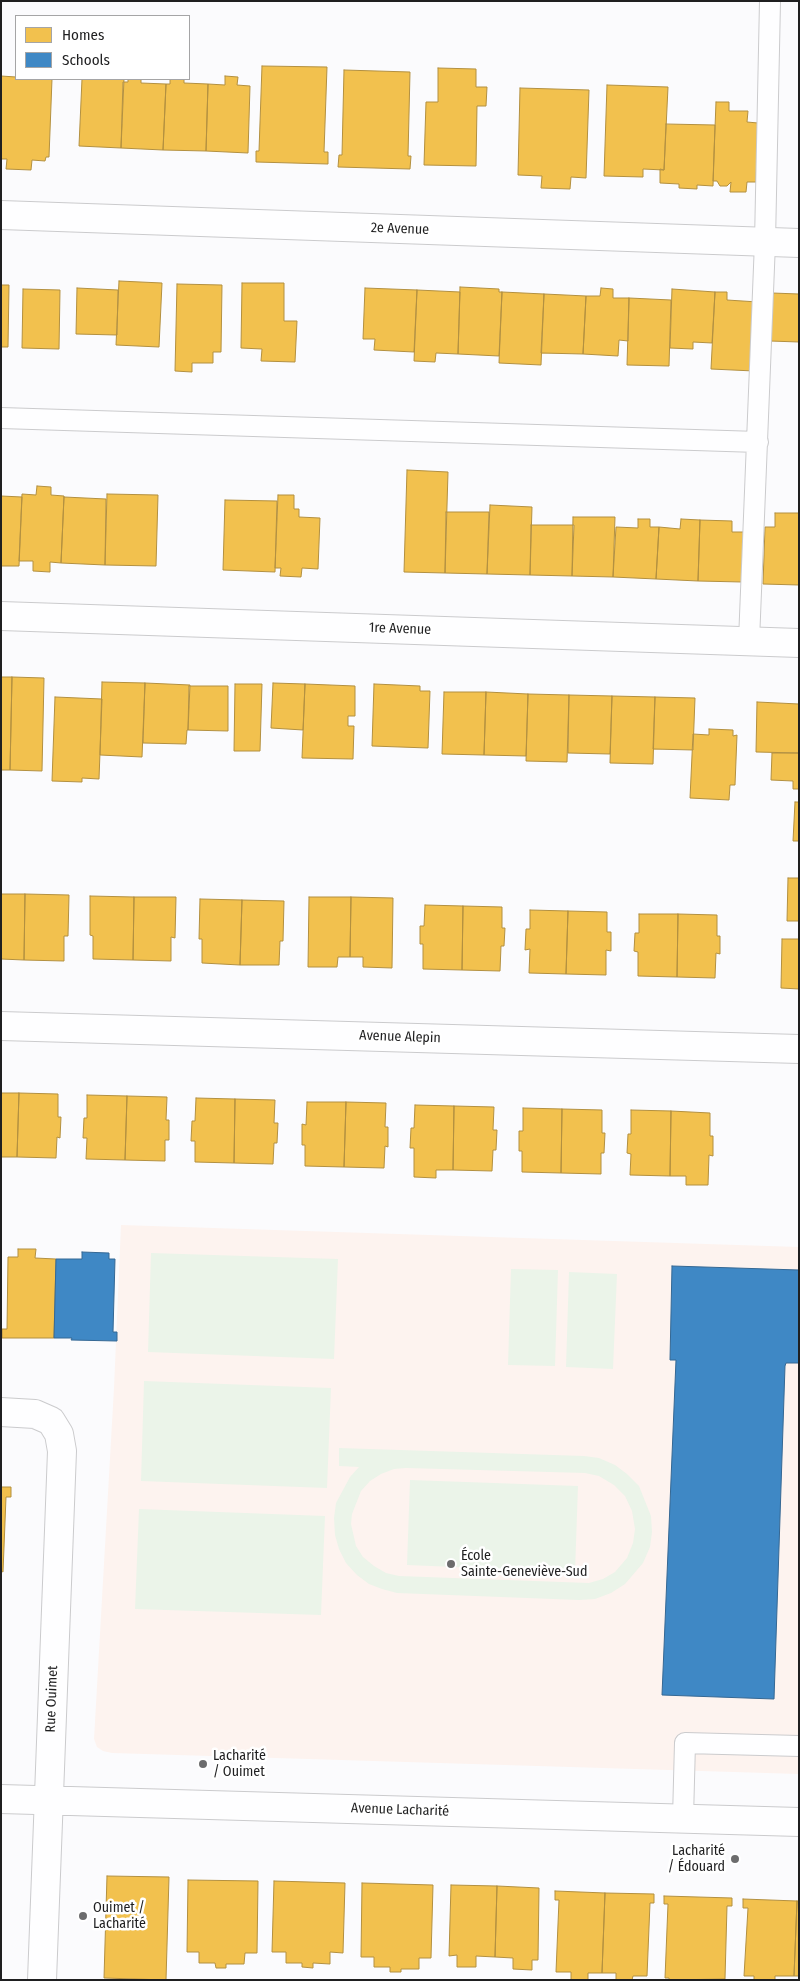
<!DOCTYPE html>
<meta charset="utf-8">
<style>
body{margin:0}
#map{position:relative;width:800px;height:1981px;overflow:hidden;background:#fbfbfd;font-family:"Fira Sans Condensed",sans-serif}
canvas{display:block}
.frame{position:absolute;inset:0;border:2px solid #1f1f20;pointer-events:none}
.legend{position:absolute;left:15px;top:15px;width:175px;height:65px;box-sizing:border-box;background:#fff;border:1px solid #a5a5a6;margin:0;padding:6px 9px;list-style:none;font-size:15px;color:#1f1f20}
.legend li{display:flex;align-items:center;gap:10px;height:25px}
.legend b{width:25px;border:1px solid #a5a5a6}
</style>
<div id="map">
<canvas width="800" height="1981"></canvas>
<div class="frame"></div>
<ul class="legend">
<li><b style="height:14px;background:#f2c14e"></b>Homes</li>
<li><b style="height:14px;background:#3f88c5"></b>Schools</li>
</ul>
</div>
<script>
const g = document.querySelector('canvas').getContext('2d');
g.lineJoin = 'round';
function fill(path, color) {
  g.fillStyle = color;
  g.fill(path, 'evenodd');
}
function poly(rows) {
  const path = new Path2D();
  for (const r of rows) {
    path.moveTo(r[0], r[1]);
    for (let i = 2; i < r.length; i += 2) path.lineTo(r[i], r[i + 1]);
  }
  return path;
}
function strokePath(path, color, width, dash) {
  g.strokeStyle = color;
  g.lineWidth = width;
  g.lineCap = dash ? 'butt' : 'round';
  g.setLineDash(dash || []);
  g.stroke(path);
}
function drawText(font, color, halo, rows, align = 'center') {
  g.font = font + ' "Fira Sans Condensed",sans-serif';
  g.lineWidth = 5;
  g.setLineDash([]);
  g.textBaseline = 'middle';
  g.strokeStyle = halo;
  g.fillStyle = color;
  for (const [text, x, y, turn = 0] of rows) {
    g.save();
    g.translate(x, y);
    g.rotate((+turn || 0) * Math.PI / 180);
    g.textAlign = isNaN(turn) ? turn : align;
    if (halo) g.strokeText(text, 0, 0);
    g.fillText(text, 0, 0);
    g.restore();
  }
}
fill(poly([
 [121,1225,799,1247,799,1774,112,1753,103,1751,97,1747,94,1739,114,1388]
]), '#fdf3ef');
fill(poly([
 [151,1253,338,1259,334,1359,148,1352],
 [511,1269,558,1270,555,1366,508,1365],
 [569,1272,617,1274,613,1369,566,1367],
 [144,1381,331,1388,327,1488,141,1481],
 [339,1448,584,1456,599,1458,615,1465,627,1474,639,1486,651,1516,652,1532,650,1547,643,1563,625,1584,611,1593,595,1599,579,1600,397,1593,382,1589,369,1584,357,1575,346,1563,339,1549,335,1535,334,1518,336,1503,350,1477,359,1467,339,1466],
 [406,1468,585,1473,599,1476,614,1485,625,1496,632,1511,635,1529,633,1543,627,1558,615,1572,603,1579,589,1583,399,1576,386,1573,374,1566,363,1557,356,1546,351,1524,352,1514,361,1491,370,1481,381,1474,394,1469],
 [410,1480,578,1486,575,1572,407,1565],
 [139,1509,325,1516,321,1615,135,1609]
]), '#ebf4e9');
const homes = poly([
 [262,66,327,67,324,152,328,152,328,164,256,162,256,151,259,151,262,66],
 [438,68,476,69,476,87,487,87,486,106,477,106,476,166,424,165,426,102,438,102,438,68],
 [344,70,410,72,408,156,411,156,410,169,338,167,339,155,342,155,344,70],
 [1,76,16,77,16,79,52,79,49,157,46,157,45,161,32,160,31,170,6,169,7,159,1,159,1,76],
 [225,76,238,77,237,85,250,86,248,153,206,151,208,84,225,85,225,76],
 [82,79,124,79,121,148,79,146,82,79],
 [128,79,141,79,141,83,166,84,163,150,121,148,123,82,128,82,128,79],
 [170,79,184,79,184,83,208,84,206,151,163,150,166,84,170,84,170,79],
 [607,85,668,87,664,170,643,169,643,177,604,176,607,85],
 [520,88,589,90,586,178,571,177,570,189,541,188,542,176,518,175,520,88],
 [716,102,729,102,729,111,748,111,747,122,758,123,756,182,747,182,746,192,730,192,731,182,727,186,720,186,717,181,713,181,716,102],
 [666,124,715,125,713,186,697,185,697,189,679,188,679,184,660,183,660,169,664,170,666,124],
 [119,281,162,283,159,347,116,345,119,281],
 [242,283,284,283,284,321,297,321,295,362,261,361,262,349,241,348,242,283],
 [177,284,222,285,221,352,213,352,213,363,192,363,192,372,175,371,177,284],
 [1,285,9,285,8,347,1,347,1,285],
 [460,287,499,289,499,292,502,292,499,356,458,354,460,287],
 [77,288,118,290,117,335,76,334,77,288],
 [365,288,417,290,414,352,374,350,375,339,363,339,365,288],
 [601,288,613,289,613,298,629,298,628,341,619,340,618,356,583,354,586,296,600,296,601,288],
 [23,289,60,290,59,349,22,348,23,289],
 [672,289,715,292,712,343,693,342,693,349,670,348,672,289],
 [417,290,460,292,458,354,436,353,435,362,414,361,417,290],
 [502,292,544,294,541,365,499,363,502,292],
 [715,292,727,292,727,300,758,302,754,371,711,369,715,292],
 [772,293,799,294,799,342,770,341,772,293],
 [544,294,586,296,583,354,541,353,544,294],
 [629,298,671,300,669,366,627,365,629,298],
 [407,470,448,472,445,573,404,572,407,470],
 [37,486,51,487,51,495,64,496,61,563,50,562,50,572,33,571,33,561,19,561,22,494,36,495,37,486],
 [107,494,158,495,156,566,105,565,107,494],
 [278,495,294,495,294,509,299,509,299,517,320,518,318,569,302,568,301,577,280,576,281,568,275,568,278,495],
 [1,496,22,497,19,566,1,566,1,496],
 [64,497,106,499,105,565,61,563,64,497],
 [225,500,277,501,275,572,223,570,225,500],
 [490,505,532,507,530,575,487,574,490,505],
 [446,512,489,512,487,574,445,573,446,512],
 [775,513,799,513,799,585,763,584,765,527,775,527,775,513],
 [573,517,615,517,613,577,572,576,573,517],
 [638,519,650,519,650,527,659,527,656,579,613,577,616,527,638,528,638,519],
 [681,519,700,520,698,581,656,579,659,527,680,529,681,519],
 [700,520,732,521,732,532,744,532,742,582,698,581,700,520],
 [531,525,574,525,572,576,530,575,531,525],
 [1,677,12,677,10,770,1,770,1,677],
 [12,677,44,678,42,771,10,770,12,677],
 [102,682,145,683,142,757,100,755,102,682],
 [145,683,190,685,188,730,187,730,186,744,143,743,145,683],
 [273,683,305,684,303,730,271,728,273,683],
 [235,684,262,684,260,751,234,751,235,684],
 [305,684,355,686,355,716,348,716,348,726,354,726,353,759,302,758,305,684],
 [374,684,420,686,420,691,430,691,428,748,372,746,374,684],
 [189,686,228,686,228,731,188,730,189,686],
 [444,692,486,692,484,755,442,754,444,692],
 [486,692,528,694,526,756,484,755,486,692],
 [528,694,569,695,567,762,526,761,528,694],
 [569,695,612,696,610,754,568,753,569,695],
 [612,696,655,697,653,764,610,763,612,696],
 [55,697,102,699,99,779,82,778,82,782,52,781,55,697],
 [655,697,695,698,693,750,653,749,655,697],
 [757,702,799,704,799,753,756,752,757,702],
 [709,729,733,730,733,736,737,735,735,785,730,785,729,800,690,798,693,734,709,735,709,729],
 [772,753,799,753,799,789,793,789,793,781,771,780,772,753],
 [795,802,799,802,799,841,793,841,795,802],
 [788,878,799,878,799,921,787,921,788,878],
 [1,894,25,894,24,960,1,959,1,894],
 [25,894,69,895,68,936,64,936,64,961,24,960,25,894],
 [90,896,134,897,133,960,93,959,93,936,90,935,90,896],
 [134,897,176,897,175,938,171,937,171,961,133,960,134,897],
 [309,897,351,897,350,957,338,957,337,967,308,967,309,897],
 [351,897,393,898,392,968,363,967,363,957,350,957,351,897],
 [200,899,242,900,240,965,202,963,202,939,199,939,200,899],
 [242,900,284,901,283,941,280,941,279,965,240,965,242,900],
 [425,905,463,906,462,970,423,969,423,944,420,944,420,926,424,926,425,905],
 [463,906,502,907,502,928,505,928,504,946,501,946,500,971,462,970,463,906],
 [530,910,568,911,566,974,529,973,530,949,525,950,526,929,530,929,530,910],
 [568,911,607,912,607,932,611,932,611,951,606,950,606,975,566,974,568,911],
 [639,914,678,914,677,977,638,976,638,952,634,951,635,933,639,933,639,914],
 [678,914,717,915,717,936,720,936,720,954,716,953,715,978,677,977,678,914],
 [782,939,799,939,799,989,781,988,782,939],
 [1,1093,19,1093,17,1157,1,1157,1,1093],
 [19,1093,58,1094,58,1117,61,1117,60,1138,57,1137,56,1158,17,1157,19,1093],
 [87,1095,127,1096,125,1160,86,1159,87,1138,83,1138,84,1118,87,1118,87,1095],
 [127,1096,167,1097,166,1120,169,1120,169,1140,165,1140,165,1161,125,1160,127,1096],
 [196,1098,235,1099,234,1163,195,1162,195,1141,191,1141,192,1121,195,1121,196,1098],
 [235,1099,275,1100,274,1123,278,1123,277,1143,274,1143,273,1164,234,1163,235,1099],
 [307,1102,346,1102,344,1167,305,1166,305,1145,302,1145,302,1124,306,1125,307,1102],
 [346,1102,386,1103,385,1127,388,1127,388,1147,385,1146,384,1168,344,1167,346,1102],
 [415,1105,454,1106,453,1170,436,1170,436,1178,414,1177,414,1148,410,1148,411,1128,414,1128,415,1105],
 [454,1106,494,1107,493,1130,497,1130,496,1150,493,1150,492,1171,453,1170,454,1106],
 [523,1108,562,1109,561,1173,522,1172,522,1151,519,1151,519,1131,523,1131,523,1108],
 [562,1109,602,1110,602,1133,605,1133,604,1153,601,1153,601,1174,561,1173,562,1109],
 [631,1110,671,1111,670,1176,630,1175,631,1154,627,1153,628,1134,631,1134,631,1110],
 [671,1111,710,1113,710,1136,713,1136,713,1156,709,1155,708,1185,686,1185,686,1176,670,1176,671,1111],
 [18,1249,36,1249,35,1258,56,1259,54,1338,2,1338,2,1329,7,1329,8,1257,18,1257,18,1249],
 [1,1487,11,1487,11,1497,6,1497,3,1572,1,1571,1,1487],
 [107,1876,169,1877,166,1980,104,1978,107,1876],
 [188,1880,258,1881,257,1953,245,1953,244,1964,226,1964,226,1968,216,1968,215,1963,199,1963,199,1952,187,1952,188,1880],
 [274,1881,345,1883,343,1953,330,1952,330,1964,313,1963,313,1968,302,1967,302,1963,286,1963,286,1952,272,1952,274,1881],
 [362,1883,433,1885,431,1958,419,1958,419,1969,401,1969,401,1972,390,1972,390,1967,374,1967,374,1957,361,1957,362,1883],
 [451,1885,497,1886,495,1957,476,1956,476,1967,457,1967,457,1955,449,1956,451,1885],
 [497,1886,539,1888,538,1960,532,1960,532,1970,513,1969,513,1958,495,1957,497,1886],
 [555,1891,605,1893,602,1973,588,1973,588,1980,571,1980,571,1972,556,1972,559,1900,555,1900,555,1891],
 [605,1893,654,1894,654,1903,650,1903,647,1976,633,1976,632,1980,616,1980,616,1973,602,1973,605,1893],
 [664,1896,732,1898,732,1906,727,1906,725,1979,669,1980,669,1978,665,1978,668,1904,664,1904,664,1896],
 [743,1899,797,1901,794,1976,775,1976,775,1980,754,1980,754,1976,744,1976,748,1908,743,1908,743,1899],
 [797,1901,799,1901,799,1976,794,1976,797,1901]
]);
fill(homes, '#f2c14e');
strokePath(homes, '#b39040', 1);
const schools = poly([
 [82,1252,109,1253,109,1259,115,1259,113,1332,117,1332,117,1341,71,1340,72,1338,54,1338,56,1259,82,1259,82,1252],
 [672,1266,799,1270,799,1363,786,1363,785,1366,774,1699,662,1695,676,1360,670,1360,672,1266]
]);
fill(schools, '#3f88c5');
strokePath(schools, '#356894', 1);
const lane = poly([
 [1,418,758,442],
 [749,641,765,242,770,1],
 [683,1818,685,1743,799,1746]
]);
const street = poly([
 [1,215,799,243],
 [1,616,799,643],
 [1,1026,799,1049],
 [1,1412,35,1414,51,1421,59,1434,62,1451,42,1980],
 [1,1799,799,1822]
]);
strokePath(lane, '#cbcbcd', 22);
strokePath(street, '#cbcbcd', 30);
strokePath(lane, '#fefeff', 20);
strokePath(street, '#fefeff', 28);
for (const [x, y, r, color] of [
 [451,1564,5,"#6c6c6d"],
 [203,1764,5,"#6c6c6d"],
 [735,1859,5,"#6c6c6d"],
 [83,1916,5,"#6c6c6d"]
]) {
  const dot = new Path2D();
  dot.arc(x, y, r, 0, 2 * Math.PI);
  g.fillStyle = color;
  g.fill(dot);
  strokePath(dot, '#fff', 2);
}
drawText('14px', '#1f1f20', '#fff', [
 ["2e Avenue",400,229,2],
 ["1re Avenue",400,629,2],
 ["Avenue Alepin",400,1037,2],
 ["Rue Ouimet",52,1699,-88],
 ["Avenue Lacharité",400,1810,2]
]);
drawText('14px', '#1f1f20', '#fff', [
 ["École",461,1556],
 ["Sainte-Geneviève-Sud",461,1572],
 ["Lacharité",213,1756],
 ["/ Ouimet",213,1772],
 ["Lacharité",725,1851,"right"],
 ["/ Édouard",725,1867,"right"],
 ["Ouimet /",93,1908],
 ["Lacharité",93,1924]
], 'left');
</script>
